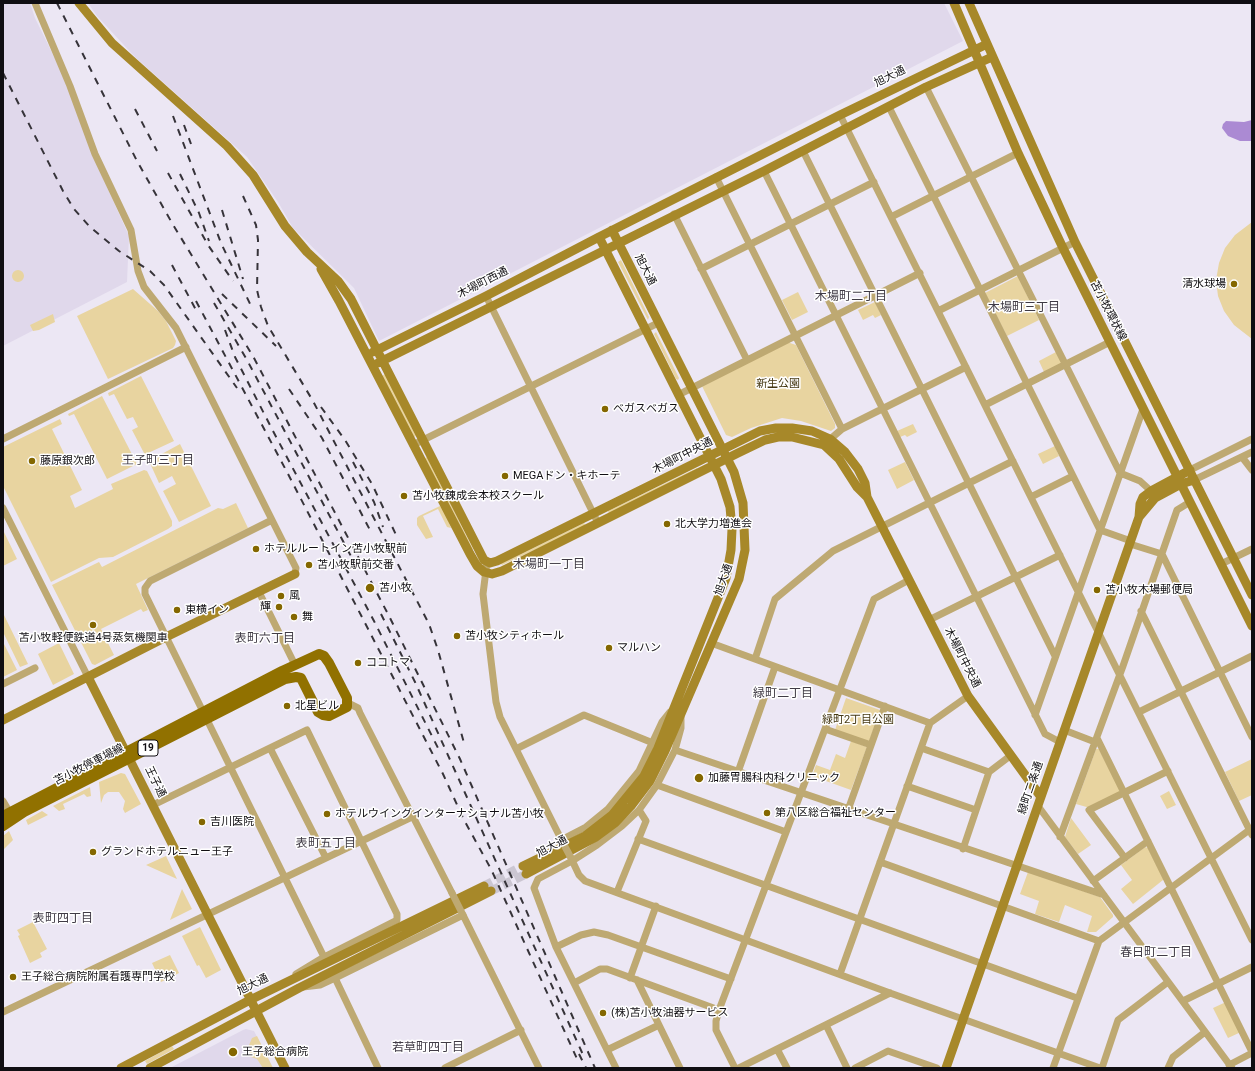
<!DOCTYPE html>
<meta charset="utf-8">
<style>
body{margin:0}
#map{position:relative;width:1255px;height:1071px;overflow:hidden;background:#ece7f4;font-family:Roboto,sans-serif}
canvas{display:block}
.frame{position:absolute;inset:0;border:4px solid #100e12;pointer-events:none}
</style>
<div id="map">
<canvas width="1255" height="1071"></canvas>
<div class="frame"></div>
</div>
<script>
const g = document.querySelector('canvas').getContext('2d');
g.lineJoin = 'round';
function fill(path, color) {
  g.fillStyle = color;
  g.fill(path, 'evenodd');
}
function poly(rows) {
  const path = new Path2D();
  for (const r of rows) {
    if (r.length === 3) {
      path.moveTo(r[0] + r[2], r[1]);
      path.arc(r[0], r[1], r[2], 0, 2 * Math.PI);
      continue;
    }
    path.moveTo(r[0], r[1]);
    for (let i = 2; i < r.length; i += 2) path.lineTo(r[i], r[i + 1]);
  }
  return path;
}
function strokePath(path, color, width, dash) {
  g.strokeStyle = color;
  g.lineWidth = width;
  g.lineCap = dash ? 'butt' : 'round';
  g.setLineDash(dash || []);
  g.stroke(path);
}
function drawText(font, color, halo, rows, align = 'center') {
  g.font = font + ' Roboto,"Noto Sans JP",sans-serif';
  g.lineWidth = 3;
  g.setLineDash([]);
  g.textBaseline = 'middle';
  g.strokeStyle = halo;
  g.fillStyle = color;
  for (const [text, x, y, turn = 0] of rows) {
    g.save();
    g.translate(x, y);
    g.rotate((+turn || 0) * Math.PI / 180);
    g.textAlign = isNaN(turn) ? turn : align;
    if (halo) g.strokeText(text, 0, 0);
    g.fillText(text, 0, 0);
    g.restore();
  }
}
fill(poly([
 [3,3,30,3,35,18,69,87,90,149,129,236,127,282,3,346],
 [88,3,944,3,963,41,379,341,354,288,293,228,278,202,247,157,135,57,97,16],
 [246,1029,254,1031,273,1068,170,1068,243,1030]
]), '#e0d8eb');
fill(poly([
 [1252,222,1252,339,1234,325,1224,311,1218,296,1216,280,1219,263,1225,248,1235,235],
 [621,260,649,317,648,320,618,262],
 [18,276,6],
 [1018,276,1039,320,1007,336,985,293],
 [133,289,158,311,166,321,176,341,175,345,173,348,108,379,77,316],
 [798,292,808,312,792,320,782,300],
 [875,302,881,315,875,318,873,315,863,320,858,310],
 [53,314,55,322,39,330,33,331,30,325],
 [656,332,679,378,678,380,676,379,654,334],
 [787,342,796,345,835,424,835,428,831,431,801,421,782,418,751,428,732,437,726,435,701,384],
 [1056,352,1062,363,1044,372,1039,361],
 [385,374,416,436,414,437,382,376],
 [141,376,174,441,146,454,144,453,132,430,138,427,133,417,127,419,114,394,109,396,108,393],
 [102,396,137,464,107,479,74,414,69,416,68,414],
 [60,419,62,424,52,429,82,490,70,496,75,508,113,489,111,484,144,470,147,471,172,521,172,526,168,529,113,557,99,558,51,582,3,486,3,447],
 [913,424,917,432,907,437,905,435,900,437,897,431],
 [180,444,211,506,179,522,163,491,176,484,172,476,159,483,149,461],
 [1055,446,1059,456,1043,464,1038,454],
 [427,457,473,549,472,550,424,459],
 [905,462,914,480,897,489,888,470],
 [697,468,698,470,609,514,608,511],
 [236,503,248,528,136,584,148,610,143,612,141,609,101,629,114,655,95,665,92,664,52,585,99,562,102,567,218,508,223,509],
 [440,506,444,510,451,528,447,527,438,509,423,516,433,537,426,539,417,525,417,518,419,516],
 [584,523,586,526,502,565,501,564],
 [3,530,17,559,3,566],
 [3,613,28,664,20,667,3,632],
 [3,642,17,670,3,677],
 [59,643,74,674,53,685,38,654],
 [846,698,880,710,869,742,835,730],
 [851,741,867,747,851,790,812,776,816,765,830,770,836,754,845,758],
 [1096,749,1099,749,1121,792,1090,808,1076,804],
 [1252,759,1252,795,1239,801,1225,772],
 [121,773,125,774,141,804,125,813,123,809,125,801,119,792,108,792,104,795,101,803,99,782],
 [90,787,91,796,87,797,84,794,63,804,65,809,59,811,53,806],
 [1169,791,1176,805,1167,809,1160,796],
 [42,811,48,815,28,825,26,820],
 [1071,818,1091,845,1078,854,1065,837],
 [9,831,13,840,3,850,3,836],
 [1145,847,1148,848,1163,878,1163,880,1133,904,1121,889,1132,880,1121,865],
 [166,856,177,879,146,865],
 [1028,872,1100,897,1113,915,1113,917,1096,932,1087,932,1092,916,1065,905,1059,922,1035,914,1039,901,1020,894],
 [182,889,192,909,170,920],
 [33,922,47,949,40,953,42,957,30,963,18,936,20,935,17,930],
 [200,927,221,970,206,978,199,965,197,966,182,936],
 [170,955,179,973,161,982,152,963],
 [1226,1002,1241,1032,1228,1038,1213,1008],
 [257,1036,273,1068,263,1068,257,1059,245,1055,252,1038],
 [172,1046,174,1049,147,1064,145,1061]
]), '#e8d4a0');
fill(poly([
 [1252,120,1252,141,1240,141,1228,136,1222,128,1223,124,1226,121,1244,122]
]), '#ab8ad3');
strokePath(poly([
 [484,886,523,866],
 [491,891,526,874]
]), '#cbc6d2', 9, [9, 4.5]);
strokePath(poly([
 [35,3,70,86,95,154,131,230,138,271,144,287,176,328,296,568,295,574],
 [926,87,1120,473,1140,481,1151,491],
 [889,107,1100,530,1131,541],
 [840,115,1252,940],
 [803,151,1055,656],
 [764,171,1045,734,1060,742],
 [716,177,842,429],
 [674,214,747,360],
 [891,217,1018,153],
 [701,269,874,182],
 [486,296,598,523],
 [938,311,1075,242],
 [678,395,920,273],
 [985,405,1110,342],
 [3,439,186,347],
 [827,442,842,429,966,367],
 [413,445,658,323],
 [1242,457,1252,470],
 [1190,470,1252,439],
 [1194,480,1252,452],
 [1031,497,1073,476],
 [3,508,88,677],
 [272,520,150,581,145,588,145,594,324,957],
 [1130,544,1162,554,1252,737],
 [487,562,483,594,496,702,500,717,563,843],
 [1221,564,1252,549],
 [259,592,295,665],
 [1141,611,1252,835],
 [929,620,1060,555],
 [711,643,930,723],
 [755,659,775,599,833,551,1013,461],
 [3,684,35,668],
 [348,703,358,708,360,713,452,893],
 [1139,712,1252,656],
 [1035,715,1143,409],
 [825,729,871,745],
 [1064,730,1095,742],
 [1097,738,1252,1052],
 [270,748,326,858],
 [921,748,989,772],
 [516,749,584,715,653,743],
 [675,750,1104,895],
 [738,772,775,667],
 [657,785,786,832],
 [907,786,976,810],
 [3,801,12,816],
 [153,805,307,730,397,914,397,920,324,957,296,974],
 [1038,806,1232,1068],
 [848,810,885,706],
 [1060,837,1123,666,1177,510,1190,502],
 [638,839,1077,998],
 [561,840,586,827,608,809,639,771,662,722,670,712],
 [963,849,989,772,1010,756],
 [570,856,579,875,585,881,890,993,1100,1068],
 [1125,858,1089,810,1168,771],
 [880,862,1099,941],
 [1093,881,1148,841],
 [617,892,646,821,639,810],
 [556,947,581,935,594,932,608,935,731,979],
 [840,974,930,723,968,696],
 [335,978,463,915,539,1068],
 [630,978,656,906],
 [637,980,680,1068],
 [574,983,600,969,607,969,719,1010],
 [303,987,320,985,335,978,378,1068],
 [1183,1001,1252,967],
 [3,1012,414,816],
 [826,1025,847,1068],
 [777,1049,787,1068],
 [607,1050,659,1025],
 [1229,1065,1252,1053],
 [445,1068,521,1030],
 [616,1068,556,947,534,888,538,879,572,861,597,845,622,826,639,810,657,785,675,750,681,728,681,717],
 [735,1068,716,1030,716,1021,719,1010,874,599,909,580],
 [739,1068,890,993],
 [855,1068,888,1051,937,1068],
 [1053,1068,1099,941,1252,828],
 [1102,1068,1118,1020,1168,982],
 [1168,1068,1173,1057,1205,1032]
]), '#bea972', 7);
strokePath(poly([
 [79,3,112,43,227,146,253,175,285,226,307,252,338,281,351,299,484,560,490,563,497,561,760,431,776,428,792,428,812,431,830,439,845,452,858,469,865,483,867,497,968,696,1041,797],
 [954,3,1018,153,1063,248,1252,626],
 [969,3,1075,242,1252,595],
 [321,269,339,301,470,554,477,566,484,572,492,574,502,571,738,453,765,440,778,437,792,437,824,445,839,459,857,487,867,497],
 [373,352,486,296,599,237],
 [378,363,764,171,926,87,992,57],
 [1139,517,1155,498,1181,484,1194,480],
 [88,677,285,1068],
 [3,720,166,637,295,574],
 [523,866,585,836,612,815,644,776,658,748,726,578,731,550,732,529,730,507,721,479,599,237,840,115,987,44],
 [526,874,596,837,615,823,631,806,650,781,665,751,739,579,745,550,743,503,734,472,612,230],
 [121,1068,250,1000,484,886],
 [150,1068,299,988,491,891],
 [946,1068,1139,517,1140,504,1143,497,1151,491,1190,470]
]), '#a78829', 9);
strokePath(poly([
 [3,816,282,671,319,654,324,656,329,663,347,698,347,707,329,716,323,715,318,712,301,678,296,677,285,679,24,812,3,826]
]), '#917100', 10);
strokePath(poly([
 [57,3,137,161,172,223,254,358,389,616,460,759,595,1068],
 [3,73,63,191,74,209,90,227,119,251,150,271,164,285,237,388],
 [135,109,157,151],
 [173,116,221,243,252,308],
 [184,125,191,144],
 [168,173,208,245,233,281],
 [180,174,199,213,209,241],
 [243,196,256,225,258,240,257,290,261,307,268,326,313,401,429,624,438,650,464,743],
 [222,210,243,279],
 [172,265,196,310],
 [222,294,276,346],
 [196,301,287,472,443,774,464,820,491,869,578,1061],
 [214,303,247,360,353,560],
 [225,330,235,357,273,431,374,621,439,750],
 [289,389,322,438,371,532],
 [321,407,345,440,372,484,398,539],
 [353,462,374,502,383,527],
 [381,614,415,682,584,1057],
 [579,1054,586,1068]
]), '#363339', 2, [7, 7]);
strokePath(poly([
 [563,843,570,856],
 [452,893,463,915]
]), '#bea972', 7);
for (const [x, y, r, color] of [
 [1234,284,4,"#846700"],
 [605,409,4,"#846700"],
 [32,461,4,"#846700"],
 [505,476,4,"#846700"],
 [404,496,4,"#846700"],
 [667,524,4,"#846700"],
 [256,549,4,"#846700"],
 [309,565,4,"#846700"],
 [370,588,5,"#846700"],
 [1097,590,4,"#846700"],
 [281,596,4,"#846700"],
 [279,607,4,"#846700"],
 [177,610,4,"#846700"],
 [294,617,4,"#846700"],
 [93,625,4,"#846700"],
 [457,636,4,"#846700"],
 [609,648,4,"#846700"],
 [358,663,4,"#846700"],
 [287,706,4,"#846700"],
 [699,778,5,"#846700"],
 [767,813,4,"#846700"],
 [327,814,4,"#846700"],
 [202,822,4,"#846700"],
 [93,852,4,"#846700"],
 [13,977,4,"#846700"],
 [603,1013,4,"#846700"],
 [233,1052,5,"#846700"]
]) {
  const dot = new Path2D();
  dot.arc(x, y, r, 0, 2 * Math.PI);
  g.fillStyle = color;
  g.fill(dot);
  strokePath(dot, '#fff', 1.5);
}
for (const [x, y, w] of [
 [148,748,20]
]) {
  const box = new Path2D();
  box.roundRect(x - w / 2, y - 8, w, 16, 3);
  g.fillStyle = '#fff';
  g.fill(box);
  strokePath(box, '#100e12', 1);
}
drawText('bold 10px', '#100e12', null, [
 ["19",148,748]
]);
drawText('11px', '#100e12', '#fff', [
 ["旭大通",890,77,-26],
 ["旭大通",645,270,63],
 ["木場町西通",483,283,-27],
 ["苫小牧環状線",1108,311,63],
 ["木場町中央通",683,456,-27],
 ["旭大通",724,580,-71],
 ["木場町中央通",962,658,63],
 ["苫小牧停車場線",89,765,-27],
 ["王子通",155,782,64],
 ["緑町二条通",1031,788,-71],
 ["旭大通",552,847,-28],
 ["旭大通",253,985,-26]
]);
drawText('11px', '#100e12', '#fff', [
 ["清水球場",1226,284,"right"],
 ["ベガスベガス",613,409],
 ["藤原銀次郎",40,461],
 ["MEGAドン・キホーテ",513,476],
 ["苫小牧錬成会本校スクール",412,496],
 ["北大学力増進会",675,524],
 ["ホテルルートイン苫小牧駅前",264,549],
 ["苫小牧駅前交番",317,565],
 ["苫小牧",379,588],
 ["苫小牧木場郵便局",1105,590],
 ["風",289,596],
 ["輝",271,607,"right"],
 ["東横イン",185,610],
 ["舞",302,617],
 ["苫小牧シティホール",465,636],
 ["苫小牧軽便鉄道4号蒸気機関車",93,638,"center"],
 ["マルハン",617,648],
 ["ココトマ",366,663],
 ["北星ビル",295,706],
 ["加藤胃腸科内科クリニック",708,778],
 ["第八区総合福祉センター",775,813],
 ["ホテルウイングインターナショナル苫小牧",335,814],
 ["吉川医院",210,822],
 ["グランドホテルニュー王子",101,852],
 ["王子総合病院附属看護専門学校",21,977],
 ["(株)苫小牧油器サービス",611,1013],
 ["王子総合病院",242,1052]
], 'left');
drawText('11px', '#453813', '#fff', [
 ["新生公園",778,384],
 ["緑町2丁目公園",858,720]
]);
drawText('12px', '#403b45', '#fff', [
 ["木場町二丁目",851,297],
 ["木場町三丁目",1024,308],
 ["王子町三丁目",158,461],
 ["木場町一丁目",549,565],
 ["表町六丁目",265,639],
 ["緑町二丁目",783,694],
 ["表町五丁目",326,844],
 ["表町四丁目",63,919],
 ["春日町二丁目",1156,953],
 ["若草町四丁目",428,1048]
]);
</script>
